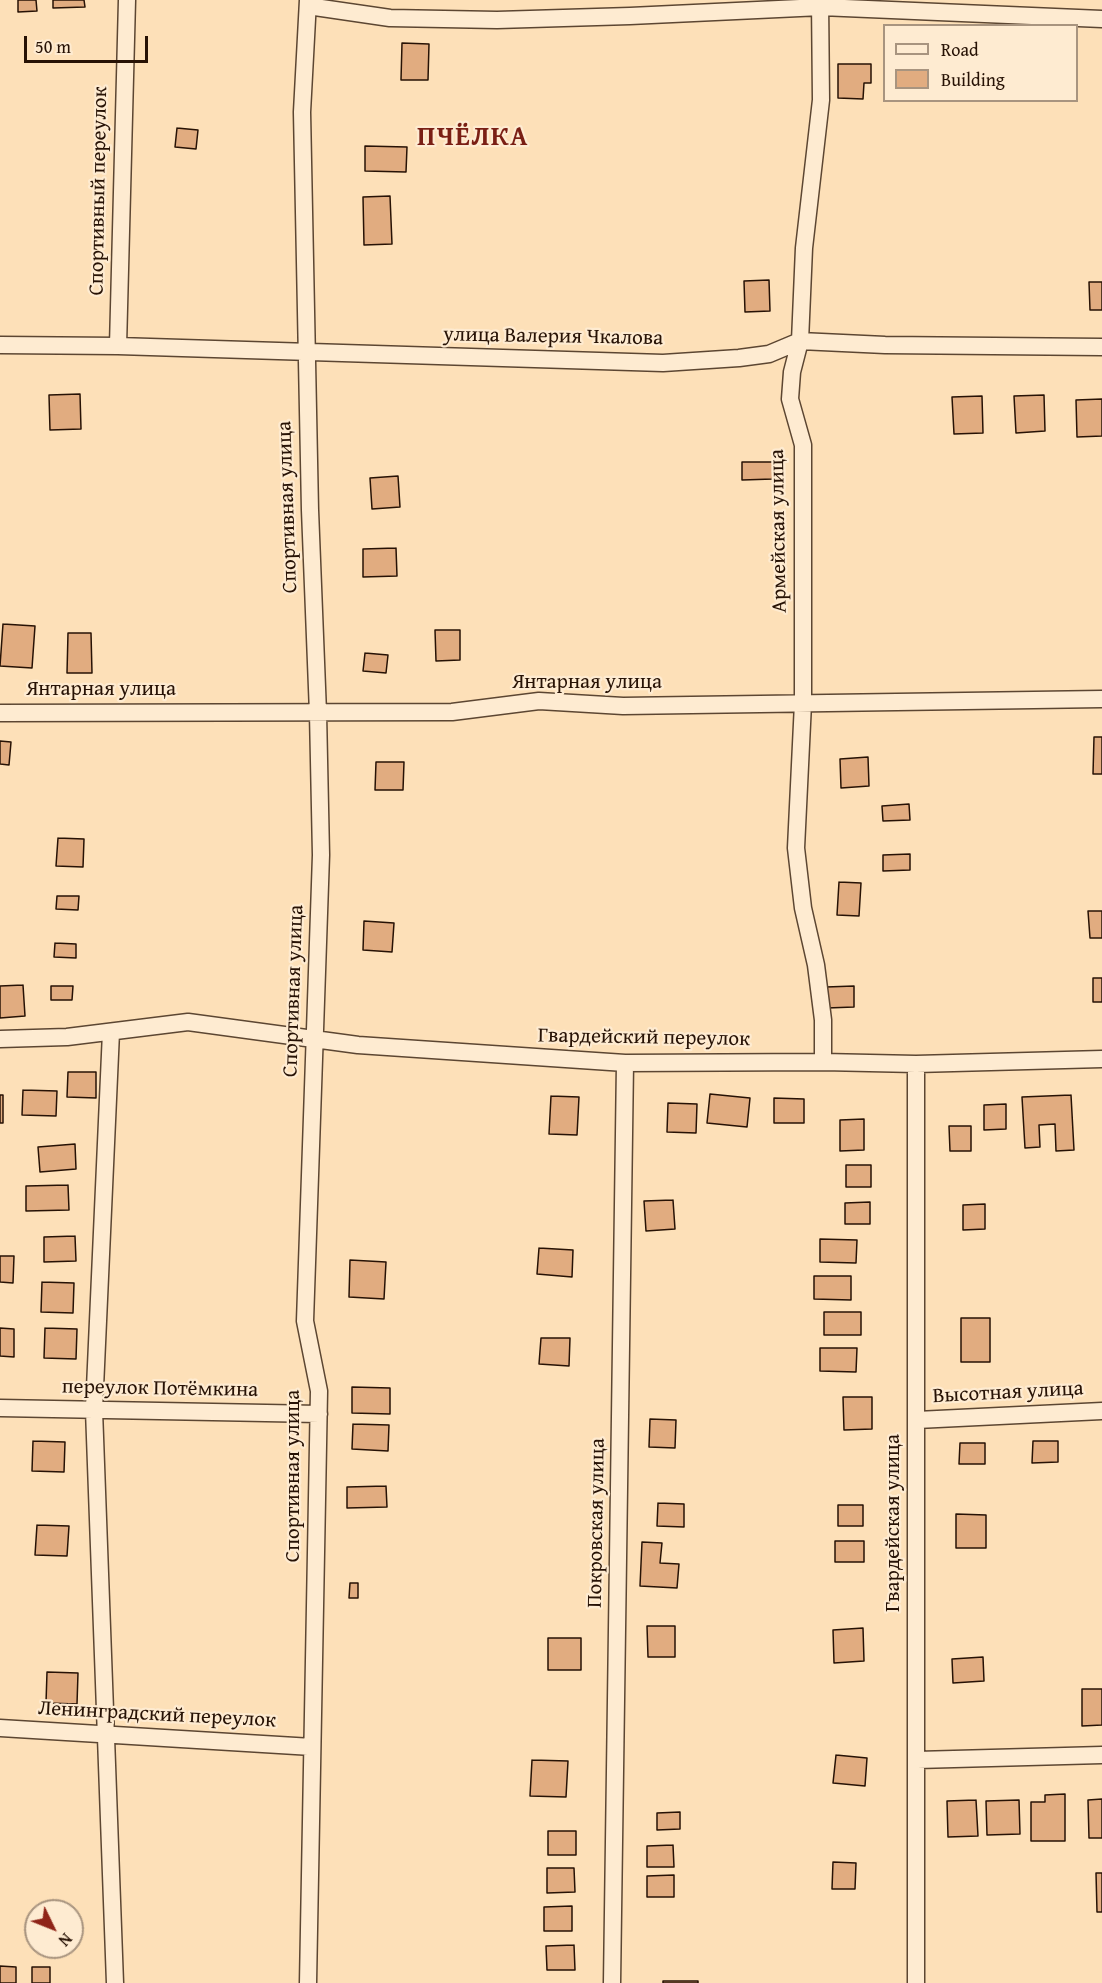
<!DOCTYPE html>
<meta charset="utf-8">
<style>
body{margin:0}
#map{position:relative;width:1102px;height:1983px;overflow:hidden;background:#fde0b8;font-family:"Gentium Book Plus",serif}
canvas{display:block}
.legend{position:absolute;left:883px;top:24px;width:195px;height:78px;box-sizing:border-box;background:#feebd1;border:2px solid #a8947f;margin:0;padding:8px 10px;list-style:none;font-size:18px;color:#271205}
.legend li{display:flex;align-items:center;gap:12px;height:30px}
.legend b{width:30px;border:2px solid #a8947f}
.north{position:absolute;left:24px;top:1899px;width:60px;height:60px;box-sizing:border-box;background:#feebd1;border:2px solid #a8947f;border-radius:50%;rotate:133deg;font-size:16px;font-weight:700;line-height:24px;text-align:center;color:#271205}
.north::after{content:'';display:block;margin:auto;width:21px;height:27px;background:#8f2418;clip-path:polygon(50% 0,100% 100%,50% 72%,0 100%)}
.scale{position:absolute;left:24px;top:36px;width:124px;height:27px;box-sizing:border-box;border:3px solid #271205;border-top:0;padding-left:8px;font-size:18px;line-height:21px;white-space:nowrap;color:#271205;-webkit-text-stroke:4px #feebd1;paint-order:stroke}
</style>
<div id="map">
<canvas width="1102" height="1983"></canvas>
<ul class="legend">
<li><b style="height:8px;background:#feebd1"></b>Road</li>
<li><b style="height:16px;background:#e1ac80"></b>Building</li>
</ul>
<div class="north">N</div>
<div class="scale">50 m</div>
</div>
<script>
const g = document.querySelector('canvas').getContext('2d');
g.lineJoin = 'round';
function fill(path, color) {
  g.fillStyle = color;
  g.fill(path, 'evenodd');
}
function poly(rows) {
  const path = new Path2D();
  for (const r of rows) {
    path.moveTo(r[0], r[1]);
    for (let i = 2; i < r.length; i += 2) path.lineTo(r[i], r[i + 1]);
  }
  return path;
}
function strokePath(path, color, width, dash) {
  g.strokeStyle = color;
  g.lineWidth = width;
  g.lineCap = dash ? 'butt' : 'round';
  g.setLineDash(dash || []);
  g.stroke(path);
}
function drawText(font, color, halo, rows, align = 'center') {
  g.font = font + ' "Gentium Book Plus",serif';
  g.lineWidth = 4.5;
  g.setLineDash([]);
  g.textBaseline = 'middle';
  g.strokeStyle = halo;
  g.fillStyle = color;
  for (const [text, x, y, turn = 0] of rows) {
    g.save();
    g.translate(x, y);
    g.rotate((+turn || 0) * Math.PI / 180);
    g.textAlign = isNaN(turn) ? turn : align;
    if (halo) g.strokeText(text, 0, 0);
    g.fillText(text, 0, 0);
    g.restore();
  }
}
const building = poly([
 [18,0,36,0,37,11,18,12,18,0],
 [53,0,84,0,85,7,53,8,53,0],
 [402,43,429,44,428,80,401,80,402,43],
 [838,64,871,64,871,83,864,83,863,99,838,98,838,64],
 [177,128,198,130,196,149,175,147,177,128],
 [365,146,407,147,406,172,365,171,365,146],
 [390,196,392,244,364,245,363,197,390,196],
 [769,280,770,311,745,312,744,281,769,280],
 [1089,282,1102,282,1102,310,1090,310,1089,282],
 [80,394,81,429,50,430,49,395,80,394],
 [1044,395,1045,431,1016,433,1014,396,1044,395],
 [982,396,983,433,954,434,952,397,982,396],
 [1102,399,1102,436,1077,437,1076,400,1102,399],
 [742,462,773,462,773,479,742,480,742,462],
 [398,476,400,507,372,509,370,478,398,476],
 [396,548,397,576,363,577,363,549,396,548],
 [3,624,35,626,32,668,0,666,3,624],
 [435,630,460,630,460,660,436,661,435,630],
 [68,633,91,633,92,673,67,673,68,633],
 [365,653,388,655,386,673,363,671,365,653],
 [1094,737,1102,737,1102,774,1093,774,1094,737],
 [0,741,11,742,9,765,0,764,0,741],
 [868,757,869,786,841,788,840,759,868,757],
 [376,762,404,762,403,790,375,790,376,762],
 [909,804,910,820,883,821,882,806,909,804],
 [58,838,84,839,83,867,56,866,58,838],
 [910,854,910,870,883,871,883,855,910,854],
 [839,882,861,883,859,916,837,915,839,882],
 [57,896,79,896,78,910,56,909,57,896],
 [1088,911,1102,911,1102,938,1090,938,1088,911],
 [364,921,394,923,392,952,363,950,364,921],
 [55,943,76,944,76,958,54,957,55,943],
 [1093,978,1102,978,1102,1002,1093,1002,1093,978],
 [23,985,25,1016,0,1018,0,986,23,985],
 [51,986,73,986,72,1000,51,1000,51,986],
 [854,986,854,1007,827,1008,826,987,854,986],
 [68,1072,96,1072,96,1098,67,1097,68,1072],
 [23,1090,57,1091,56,1116,22,1115,23,1090],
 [710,1094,750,1098,747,1127,707,1123,710,1094],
 [0,1095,3,1095,3,1123,0,1123,0,1095],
 [1071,1095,1074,1150,1056,1151,1055,1124,1039,1125,1040,1147,1025,1148,1022,1097,1071,1095],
 [551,1096,579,1097,577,1135,549,1134,551,1096],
 [774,1098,804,1099,804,1123,774,1123,774,1098],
 [668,1103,697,1104,696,1133,667,1132,668,1103],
 [1006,1104,1006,1129,984,1130,984,1105,1006,1104],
 [864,1119,864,1150,840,1151,840,1120,864,1119],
 [949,1126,971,1126,971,1151,950,1151,949,1126],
 [75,1144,76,1169,40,1172,38,1147,75,1144],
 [846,1165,871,1165,871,1187,846,1187,846,1165],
 [68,1185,69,1210,26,1211,26,1186,68,1185],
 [673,1200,675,1229,646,1231,644,1201,673,1200],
 [870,1202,870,1224,845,1224,845,1203,870,1202],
 [985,1204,985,1229,963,1230,963,1205,985,1204],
 [75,1236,76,1261,44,1262,44,1237,75,1236],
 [820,1239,857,1240,856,1263,820,1262,820,1239],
 [539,1248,573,1250,572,1277,537,1274,539,1248],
 [0,1256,14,1256,13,1283,0,1282,0,1256],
 [350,1260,386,1262,384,1299,349,1297,350,1260],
 [814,1276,851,1276,851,1300,814,1299,814,1276],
 [42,1282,74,1283,73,1313,41,1312,42,1282],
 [824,1312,861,1312,861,1335,824,1335,824,1312],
 [961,1318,990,1318,990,1362,961,1362,961,1318],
 [0,1328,14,1329,14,1357,0,1356,0,1328],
 [45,1328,77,1329,76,1359,44,1358,45,1328],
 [541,1338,570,1338,569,1366,539,1364,541,1338],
 [820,1348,857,1348,856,1372,820,1371,820,1348],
 [352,1387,390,1388,390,1414,352,1413,352,1387],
 [843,1397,872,1397,872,1429,844,1430,843,1397],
 [650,1419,676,1420,675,1448,649,1447,650,1419],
 [353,1424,389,1425,388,1451,352,1449,353,1424],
 [33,1441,65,1442,64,1472,32,1471,33,1441],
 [1033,1441,1058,1441,1058,1462,1032,1463,1033,1441],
 [960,1443,985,1443,985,1464,959,1464,960,1443],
 [386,1486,387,1507,347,1508,347,1487,386,1486],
 [658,1503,684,1504,684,1527,657,1526,658,1503],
 [838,1505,863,1505,863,1526,838,1526,838,1505],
 [956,1514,986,1515,986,1548,956,1548,956,1514],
 [37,1525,69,1526,67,1556,35,1555,37,1525],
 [835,1541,864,1541,864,1562,835,1562,835,1541],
 [642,1542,662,1543,660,1563,679,1564,677,1588,640,1586,642,1542],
 [350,1583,358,1583,358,1598,349,1598,350,1583],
 [647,1626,675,1626,675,1657,648,1657,647,1626],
 [863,1628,864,1661,834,1663,833,1630,863,1628],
 [548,1638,581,1638,581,1670,548,1670,548,1638],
 [983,1657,984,1681,953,1683,952,1659,983,1657],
 [47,1672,78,1673,77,1704,46,1703,47,1672],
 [1082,1689,1102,1689,1102,1725,1082,1726,1082,1689],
 [836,1755,867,1758,865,1786,833,1783,836,1755],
 [532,1760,568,1761,566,1797,530,1796,532,1760],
 [1065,1794,1065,1841,1031,1841,1031,1802,1045,1802,1045,1795,1065,1794],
 [1102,1799,1102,1838,1089,1838,1088,1800,1102,1799],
 [976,1800,978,1836,948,1837,947,1801,976,1800],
 [1019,1800,1020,1834,987,1835,986,1801,1019,1800],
 [680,1812,680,1829,657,1830,657,1813,680,1812],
 [548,1831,576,1831,576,1855,548,1855,548,1831],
 [673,1845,674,1867,647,1867,647,1846,673,1845],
 [833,1862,856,1863,855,1889,832,1889,833,1862],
 [547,1868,574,1868,575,1892,547,1893,547,1868],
 [1096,1873,1102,1873,1102,1912,1097,1912,1096,1873],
 [674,1875,674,1897,647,1897,647,1876,674,1875],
 [572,1906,572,1931,544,1931,544,1907,572,1906],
 [574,1945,575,1970,547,1970,546,1946,574,1945],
 [0,1966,16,1967,16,1983,0,1983,0,1966],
 [32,1967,50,1967,50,1983,32,1983,32,1967],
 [663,1981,698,1981,698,1983,663,1983,663,1981]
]);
fill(building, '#e1ac80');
strokePath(building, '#271205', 1.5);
const street = poly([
 [820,0,821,100,804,248,800,341,792,372,790,399,803,445,803,703,796,848,803,908,816,965,823,1020,823,1062],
 [308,6,390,18,497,20,630,16,821,7,1102,19],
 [0,345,118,346,663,363,739,358,769,354,800,341,885,345,1102,347],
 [118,346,127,0],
 [0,713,452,712,539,701,623,706,1102,699],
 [111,1032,94,1410,115,1983],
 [0,1039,67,1037,188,1022,358,1045,625,1063,823,1062,916,1064,1102,1059],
 [916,1064,916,1983],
 [0,1408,319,1414],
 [917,1420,1102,1411],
 [0,1728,312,1747],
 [917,1760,1102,1755],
 [308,1983,319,1391,305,1321,321,855,318,713,310,510,302,112,308,0],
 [612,1983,625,1063]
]);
strokePath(street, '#5c4632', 19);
strokePath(street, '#feebd1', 16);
drawText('21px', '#271205', '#feebd1', [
 ["Спортивный переулок",99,191,-89],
 ["улица Валерия Чкалова",553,337,1],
 ["Спортивная улица",288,507,-92],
 ["Армейская улица",779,531,-91],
 ["Янтарная улица",587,683],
 ["Янтарная улица",101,690],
 ["Спортивная улица",294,991,-88],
 ["Гвардейский переулок",644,1038,1],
 ["переулок Потёмкина",160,1389,1],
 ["Высотная улица",1008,1393,-3],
 ["Спортивная улица",294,1476,-90],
 ["Покровская улица",597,1523,-89],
 ["Гвардейская улица",894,1523,-90],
 ["Ленинградский переулок",157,1715,3]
]);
g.letterSpacing = '1.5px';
drawText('bold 27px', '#7a1f14', '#feebd1', [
 ["ПЧЁЛКА",473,138]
]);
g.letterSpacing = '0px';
</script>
